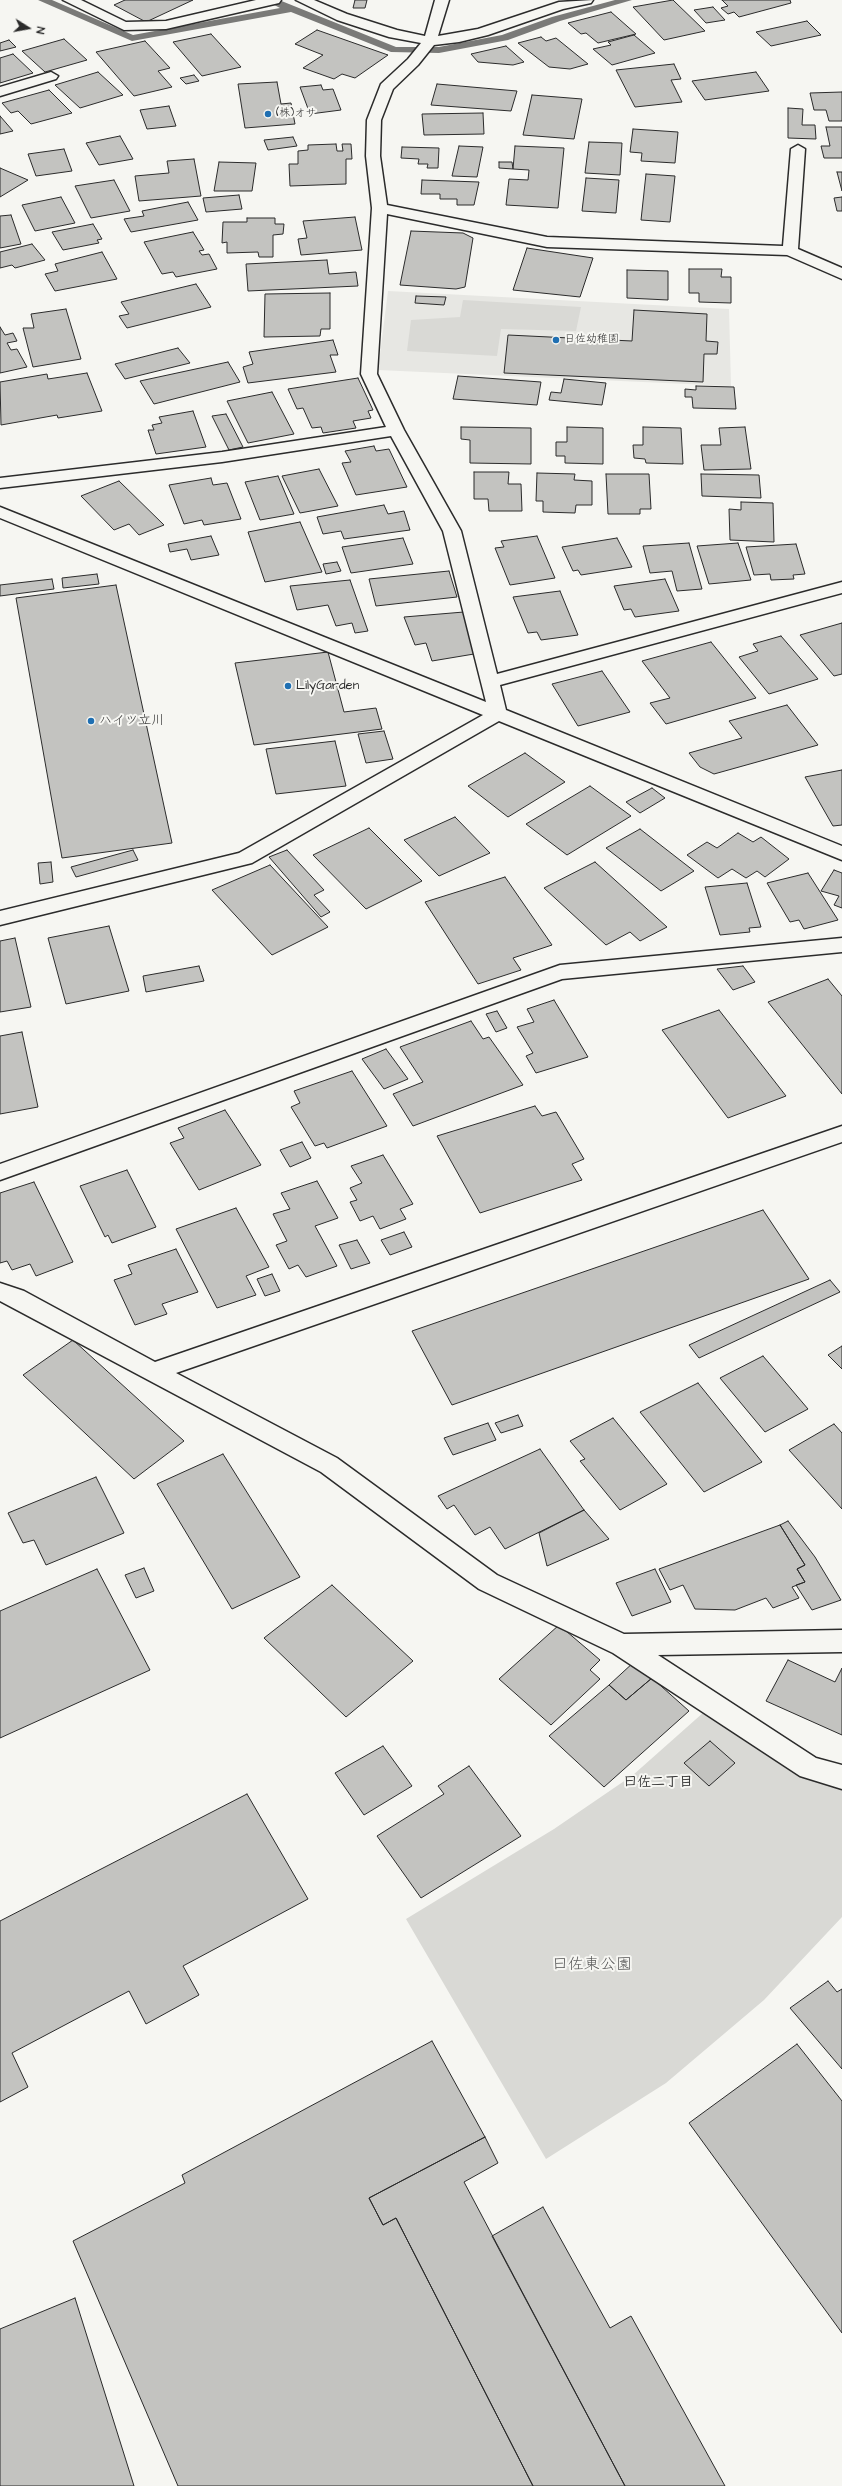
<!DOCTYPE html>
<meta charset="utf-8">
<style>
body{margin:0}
#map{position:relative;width:842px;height:2486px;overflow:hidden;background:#f6f6f2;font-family:"Architects Daughter",sans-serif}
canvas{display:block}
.north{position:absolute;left:8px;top:8px;width:40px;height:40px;-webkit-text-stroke:3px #f6f6f2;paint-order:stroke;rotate:101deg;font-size:11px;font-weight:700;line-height:16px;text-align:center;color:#2b2b2b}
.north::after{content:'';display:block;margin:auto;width:14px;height:18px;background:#2b2b2b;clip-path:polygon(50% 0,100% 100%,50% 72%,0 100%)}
</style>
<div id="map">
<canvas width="842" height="2486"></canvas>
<div class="north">N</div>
</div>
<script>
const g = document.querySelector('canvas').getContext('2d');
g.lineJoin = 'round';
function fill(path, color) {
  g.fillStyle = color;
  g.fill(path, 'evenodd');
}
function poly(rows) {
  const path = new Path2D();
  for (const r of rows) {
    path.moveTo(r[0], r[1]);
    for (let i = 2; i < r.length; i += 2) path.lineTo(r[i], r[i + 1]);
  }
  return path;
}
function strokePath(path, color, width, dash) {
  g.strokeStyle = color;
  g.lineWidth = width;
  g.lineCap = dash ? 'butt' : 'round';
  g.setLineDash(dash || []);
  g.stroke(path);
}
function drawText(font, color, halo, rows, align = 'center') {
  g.font = font + ' "Architects Daughter","Klee One",sans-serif';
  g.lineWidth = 4;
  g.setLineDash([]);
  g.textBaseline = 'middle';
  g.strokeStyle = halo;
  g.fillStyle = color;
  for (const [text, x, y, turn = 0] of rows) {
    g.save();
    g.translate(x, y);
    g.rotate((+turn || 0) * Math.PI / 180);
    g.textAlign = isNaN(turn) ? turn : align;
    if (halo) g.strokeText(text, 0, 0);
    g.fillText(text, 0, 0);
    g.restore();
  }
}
fill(poly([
 [388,291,729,309,731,386,378,370]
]), '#e7e7e3');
fill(poly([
 [463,300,581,307,576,331,501,329,497,356,407,351,411,320,460,317],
 [704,1712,842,1789,842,1917,764,2000,666,2083,546,2159,406,1919,554,1829,633,1775]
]), '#d9d9d5');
fill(poly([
 [38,0,52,0,133,35,280,8,265,0,279,0,396,47,439,47,502,35,552,17,615,0,632,0,560,21,508,40,439,53,391,52,291,12,132,41,38,0]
]), '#7a7a78');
const building = poly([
 [125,0,193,0,146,22,114,5,125,0],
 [355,0,367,0,365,8,353,8,355,0],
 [673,0,705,31,664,40,633,7,673,0],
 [722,0,790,0,791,3,739,17,734,12,728,14,721,8,728,6,722,0],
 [713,7,725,20,706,23,694,10,713,7],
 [611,12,636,34,598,43,586,33,581,34,568,23,611,12],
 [807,21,821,35,771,46,756,32,807,21],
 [317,30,388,55,355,78,342,74,334,79,303,68,323,55,295,44,317,30],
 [211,34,241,67,202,76,173,42,211,34],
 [634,35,655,53,612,65,593,49,611,45,608,42,634,35],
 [541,37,546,41,556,38,588,64,570,69,549,67,518,43,541,37],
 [64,39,87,60,45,72,22,51,64,39],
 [9,40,16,47,0,51,0,43,9,40],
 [145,41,170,68,158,71,172,87,134,96,96,52,145,41],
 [506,46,524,62,513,65,478,62,471,54,506,46],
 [13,54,33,73,0,83,0,58,13,54],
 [674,64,681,79,671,80,682,102,635,107,616,70,674,64],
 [98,72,123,95,80,108,55,85,98,72],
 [756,72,769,91,705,100,692,81,756,72],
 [194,75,199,81,186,84,180,78,194,75],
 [277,82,281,104,291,103,295,124,245,128,238,84,277,82],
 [437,84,517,91,511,111,431,105,437,84],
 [321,85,323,90,333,89,341,110,310,114,300,87,321,85],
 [49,90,72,113,31,124,18,111,11,113,2,103,49,90],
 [842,92,842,121,829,121,826,110,814,110,810,93,842,92],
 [532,95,582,99,574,139,523,135,532,95],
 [169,106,176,126,147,129,140,110,169,106],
 [788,108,803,109,802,125,815,125,816,139,788,138,788,108],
 [483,113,484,134,424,135,422,114,483,113],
 [0,116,13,131,0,134,0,116],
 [826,127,842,127,842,158,824,158,821,146,830,146,826,127],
 [633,129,678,132,675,163,641,161,642,153,630,152,633,129],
 [120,136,133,159,99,165,86,143,120,136],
 [293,137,297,146,268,150,264,140,293,137],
 [589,142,622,143,620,175,585,173,589,142],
 [336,144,337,151,343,151,342,144,351,144,352,159,346,159,346,184,290,186,289,164,298,164,298,151,308,150,308,145,336,144],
 [459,146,483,147,477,177,452,176,459,146],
 [515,146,564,148,558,208,506,205,509,179,528,180,529,170,513,169,515,146],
 [402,147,439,148,438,168,427,168,428,164,418,164,419,159,401,158,402,147],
 [64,149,72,171,36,176,28,154,64,149],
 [194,159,201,196,139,201,135,176,169,173,167,161,194,159],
 [219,162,256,163,252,191,214,191,219,162],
 [499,162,512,162,513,169,499,168,499,162],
 [0,168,28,180,0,197,0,168],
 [837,172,842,172,842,191,837,172],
 [646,174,675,176,670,222,641,220,646,174],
 [586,178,619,180,616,213,582,211,586,178],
 [114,180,130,211,91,218,75,186,114,180],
 [422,180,479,182,474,205,457,205,457,199,440,199,440,194,421,194,422,180],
 [239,195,242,209,206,212,203,198,239,195],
 [61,197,75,223,35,231,22,205,61,197],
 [842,197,842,211,837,211,834,198,842,197],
 [188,202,198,220,131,232,124,219,144,216,142,211,188,202],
 [11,215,21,244,0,248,0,216,11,215],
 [355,217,362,250,301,255,298,239,307,238,303,221,355,217],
 [247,218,275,218,275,224,284,224,283,234,273,235,273,257,259,257,258,252,227,253,227,242,222,243,223,222,247,222,247,218],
 [93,224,102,239,97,240,99,243,63,250,52,232,93,224],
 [411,231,463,233,473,238,465,287,456,289,400,285,411,231],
 [193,232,204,250,199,251,202,255,209,254,217,269,176,277,173,272,162,274,144,242,193,232],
 [32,244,45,260,15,268,12,265,0,268,0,252,32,244],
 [527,248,593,258,580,297,513,290,527,248],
 [102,252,117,279,55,291,45,274,58,271,55,264,102,252],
 [327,260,329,274,356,272,358,286,248,291,246,264,327,260],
 [689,269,722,269,721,277,731,277,731,303,699,302,699,293,689,293,689,269],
 [627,270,668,271,668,300,627,298,627,270],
 [196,284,211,307,127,328,119,316,129,314,121,302,196,284],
 [330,293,330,329,321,329,320,336,264,337,265,294,330,293],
 [416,296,446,297,444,305,415,303,416,296],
 [66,309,81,359,33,367,23,328,34,328,31,314,66,309],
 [634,310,707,314,706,341,718,342,717,354,704,354,703,382,504,373,508,335,632,341,634,310],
 [0,327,5,335,13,333,17,341,7,343,11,350,17,349,27,367,0,373,0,327],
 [333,340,338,355,330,355,336,372,248,383,243,367,253,364,249,352,333,340],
 [178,348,190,363,125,379,115,364,178,348],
 [228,362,240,382,154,404,140,381,228,362],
 [87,373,102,411,58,418,57,415,1,425,0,382,47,374,48,379,87,373],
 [458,376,541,382,537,405,453,399,458,376],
 [358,378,373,410,368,411,371,418,353,421,356,428,323,433,321,427,312,428,303,408,297,409,288,389,358,378],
 [564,379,606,383,602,405,549,400,551,392,561,393,564,379],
 [696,386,734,387,736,409,693,408,692,397,685,397,685,389,696,390,696,386],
 [272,392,294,434,248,443,227,401,272,392],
 [193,411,206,447,156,454,148,430,154,430,152,425,162,423,159,417,193,411],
 [226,414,243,447,229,450,212,416,226,414],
 [461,427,531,428,531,464,470,463,470,440,461,439,461,427],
 [567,427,603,428,603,464,565,463,565,456,556,456,556,442,567,442,567,427],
 [643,427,681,428,683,464,646,463,645,459,634,458,633,445,643,445,643,427],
 [745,427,751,469,704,470,701,445,721,445,719,428,745,427],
 [374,446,376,451,389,449,407,487,356,495,342,463,351,462,345,451,374,446],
 [319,469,338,506,300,513,282,476,319,469],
 [474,472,509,472,508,484,521,484,522,511,489,511,488,499,474,499,474,472],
 [537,473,575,474,574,480,592,481,592,505,576,505,575,513,543,512,543,501,536,501,537,473],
 [606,474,649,474,651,509,640,509,640,514,608,514,606,474],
 [701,474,759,475,761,498,702,496,701,474],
 [278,476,294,514,260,520,245,482,278,476],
 [211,478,213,485,227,483,241,519,204,525,202,520,184,524,169,485,211,478],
 [119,481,164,525,139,535,129,524,114,530,81,496,119,481],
 [741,502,773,503,774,542,730,540,729,509,741,510,741,502],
 [384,505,388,514,404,511,410,530,344,539,341,531,323,534,317,517,384,505],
 [300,522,322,572,265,582,248,532,300,522],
 [211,536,219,555,191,560,187,549,170,552,168,544,211,536],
 [537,536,555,578,510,585,495,548,504,547,501,541,537,536],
 [403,538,413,564,351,573,342,547,403,538],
 [617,538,632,567,581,575,578,570,573,571,562,547,617,538],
 [689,543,702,589,677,591,672,571,650,573,643,546,689,543],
 [738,543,751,580,709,584,697,546,738,543],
 [796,544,805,574,793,575,794,579,771,580,770,574,754,575,746,547,796,544],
 [337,562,341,571,326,574,323,564,337,562],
 [449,571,457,597,376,606,369,579,449,571],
 [97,574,99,584,63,588,62,578,97,574],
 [52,579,54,589,0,596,0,585,52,579],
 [665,579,679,611,635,617,631,609,624,610,614,586,665,579],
 [350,580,368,631,355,633,352,623,336,626,328,605,297,610,290,586,350,580],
 [116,585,172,843,62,858,16,598,116,585],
 [560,591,578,635,541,640,537,632,528,633,513,597,560,591],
 [464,612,480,653,432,661,426,643,415,645,404,617,464,612],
 [842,623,842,674,834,676,800,635,842,623],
 [781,636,818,679,769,694,739,657,758,651,753,644,781,636],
 [711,642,756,698,666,724,650,703,670,698,642,661,711,642],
 [328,652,344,712,376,708,382,729,254,745,235,663,328,652],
 [602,671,630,712,578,726,552,684,602,671],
 [787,705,818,745,714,774,700,767,689,753,742,738,729,721,787,705],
 [384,731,393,759,366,763,358,734,384,731],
 [335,741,346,786,276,794,266,749,335,741],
 [525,753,565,782,508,817,468,786,525,753],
 [842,770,842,825,833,826,805,777,842,770],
 [590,786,631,816,567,855,526,824,590,786],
 [652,788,665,798,640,813,626,802,652,788],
 [455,817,490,853,439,876,404,840,455,817],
 [369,828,422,881,366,909,313,855,369,828],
 [640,829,694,871,661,891,606,848,640,829],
 [738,833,753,842,761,837,789,859,765,877,757,871,746,878,732,869,718,878,687,855,707,842,717,848,738,833],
 [133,850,138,860,76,877,71,867,133,850],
 [287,850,324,890,314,895,330,912,321,917,269,857,287,850],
 [51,862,53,882,40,884,38,863,51,862],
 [595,862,667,927,640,941,630,932,606,945,544,888,595,862],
 [270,865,328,927,272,955,212,890,270,865],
 [834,870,842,873,842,908,834,905,839,896,821,891,834,870],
 [808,873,838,920,804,929,799,920,790,922,767,883,808,873],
 [505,877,552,945,513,958,521,970,478,984,425,902,505,877],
 [747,883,761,927,749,928,750,932,720,935,705,887,747,883],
 [109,926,129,991,66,1004,48,938,109,926],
 [15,938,31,1007,0,1012,0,941,15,938],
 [199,966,204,981,146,992,143,976,199,966],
 [743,966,755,982,733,990,717,969,743,966],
 [828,979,842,996,842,1094,768,1002,828,979],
 [554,1000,588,1057,536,1073,526,1056,533,1053,517,1027,534,1022,527,1009,554,1000],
 [719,1010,786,1096,728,1118,662,1030,719,1010],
 [497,1011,507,1028,496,1032,486,1014,497,1011],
 [471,1021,483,1039,489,1037,523,1085,413,1126,393,1094,423,1082,400,1047,471,1021],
 [22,1032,38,1107,0,1114,0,1036,22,1032],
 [386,1049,408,1079,384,1089,362,1059,386,1049],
 [352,1071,387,1126,327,1148,324,1143,315,1146,291,1107,300,1103,294,1091,352,1071],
 [535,1106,542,1116,556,1112,584,1159,572,1164,582,1180,480,1213,437,1136,535,1106],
 [225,1110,261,1165,199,1190,170,1143,184,1138,178,1128,225,1110],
 [302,1142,311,1158,290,1167,280,1150,302,1142],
 [383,1155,413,1204,400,1209,406,1219,380,1229,373,1216,360,1221,350,1202,357,1200,350,1188,362,1183,351,1166,383,1155],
 [127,1170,156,1227,112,1243,108,1235,105,1237,80,1186,127,1170],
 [317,1181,338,1218,315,1226,337,1266,306,1277,298,1265,289,1269,276,1245,287,1241,273,1214,290,1209,281,1193,317,1181],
 [34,1182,73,1262,36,1276,30,1264,12,1270,7,1261,0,1263,0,1193,34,1182],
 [236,1208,269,1267,246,1276,256,1295,217,1308,176,1229,236,1208],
 [763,1210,809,1279,452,1405,412,1331,763,1210],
 [404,1232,412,1247,390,1255,381,1240,404,1232],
 [357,1240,370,1263,351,1269,339,1245,357,1240],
 [176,1249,198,1292,162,1304,167,1314,135,1325,114,1280,132,1274,128,1265,176,1249],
 [272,1274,280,1291,265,1296,257,1279,272,1274],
 [830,1280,840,1292,699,1358,689,1345,830,1280],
 [73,1340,184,1441,134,1479,23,1375,73,1340],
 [842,1346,842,1369,828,1355,842,1346],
 [763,1356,808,1409,765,1432,720,1378,763,1356],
 [698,1383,762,1462,704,1492,640,1412,698,1383],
 [518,1415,523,1426,501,1433,495,1423,518,1415],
 [613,1418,667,1484,620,1510,580,1461,585,1459,570,1441,613,1418],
 [488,1423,496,1440,453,1455,444,1438,488,1423],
 [834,1424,842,1433,842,1509,789,1450,834,1424],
 [540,1449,584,1510,505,1549,490,1527,475,1535,454,1505,447,1509,438,1496,540,1449],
 [223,1454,300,1577,232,1609,157,1484,223,1454],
 [96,1477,124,1533,46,1565,34,1540,23,1543,8,1513,96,1477],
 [584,1510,609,1539,547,1566,539,1533,584,1510],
 [788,1521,815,1557,841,1600,812,1610,796,1585,805,1582,797,1569,805,1565,780,1525,788,1521],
 [780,1525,805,1565,797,1569,805,1582,792,1587,799,1598,773,1608,766,1598,735,1610,695,1609,683,1585,670,1590,659,1569,780,1525],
 [144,1568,154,1591,136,1598,125,1575,144,1568],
 [97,1569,150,1670,0,1738,0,1611,97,1569],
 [655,1569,671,1602,632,1616,616,1583,655,1569],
 [332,1585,413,1661,346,1717,264,1638,332,1585],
 [559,1625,600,1660,590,1670,600,1679,551,1725,499,1679,559,1625],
 [788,1660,835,1682,842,1668,842,1735,766,1701,788,1660],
 [634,1662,652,1678,626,1700,609,1685,634,1662],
 [652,1678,689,1711,604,1787,549,1736,609,1685,626,1700,652,1678],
 [710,1741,735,1763,709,1786,684,1763,710,1741],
 [383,1746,412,1786,364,1815,335,1773,383,1746],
 [469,1766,521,1836,421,1898,377,1836,444,1794,438,1786,469,1766],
 [247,1794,308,1899,183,1966,199,1995,146,2024,129,1991,12,2053,28,2087,0,2102,0,1921,247,1794],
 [828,1981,837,1992,842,1989,842,2069,790,2008,828,1981],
 [432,2041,485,2137,369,2198,383,2225,396,2218,533,2486,178,2486,73,2241,185,2183,182,2175,432,2041],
 [797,2044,842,2101,842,2333,689,2123,797,2044],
 [485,2137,498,2163,464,2182,625,2486,533,2486,396,2218,383,2225,369,2198,485,2137],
 [543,2207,610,2328,631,2316,725,2486,625,2486,492,2236,543,2207],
 [75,2298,134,2486,0,2486,0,2329,75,2298]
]);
fill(building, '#c3c3c0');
strokePath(building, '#2b2b2b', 1);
const minor = poly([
 [63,0,81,0,126,22,166,21,256,0,281,0,279,3,166,29,124,30,63,0],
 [296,0,314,0,347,14,397,30,425,36,435,0,449,0,438,36,478,29,559,2,593,0,591,3,563,9,488,35,459,42,434,45,418,65,393,89,381,120,380,156,387,205,547,237,783,246,791,149,798,145,805,149,798,249,842,268,842,279,787,255,547,247,387,214,377,374,404,430,461,531,497,674,842,582,842,593,500,685,506,710,842,846,842,860,499,721,252,863,0,925,0,911,239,853,483,715,0,518,0,507,486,702,443,531,391,436,222,462,0,488,0,478,222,452,386,427,361,374,372,208,366,156,367,120,381,84,408,59,421,43,389,37,337,20,296,0],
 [51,72,58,76,56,79,0,96,0,87,51,72],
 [842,938,842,952,562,979,0,1180,0,1164,560,965,842,938],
 [842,1126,842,1142,176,1373,337,1458,497,1575,624,1634,842,1630,842,1652,658,1655,816,1758,842,1765,842,1789,800,1776,613,1653,479,1589,321,1472,0,1301,0,1283,24,1291,155,1362,842,1126]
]);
strokePath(minor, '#2b2b2b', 3);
fill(minor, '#f6f6f2');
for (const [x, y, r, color] of [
 [268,114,4,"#1f6fb2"],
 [556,340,4,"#1f6fb2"],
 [288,686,4,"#1f6fb2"],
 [91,721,4,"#1f6fb2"]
]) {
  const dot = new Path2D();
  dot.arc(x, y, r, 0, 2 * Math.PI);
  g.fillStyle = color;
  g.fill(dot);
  strokePath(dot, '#f6f6f2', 1.5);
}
drawText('11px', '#2b2b2b', '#f6f6f2', [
 ["(株)オサ",276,114],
 ["日佐幼稚園",564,340]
], 'left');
drawText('13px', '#2b2b2b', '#f6f6f2', [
 ["LilyGarden",296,686],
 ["ハイツ立川",99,721]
], 'left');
drawText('bold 14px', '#2b2b2b', '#f6f6f2', [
 ["曰佐二丁目",658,1783]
]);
drawText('16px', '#565656', '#f6f6f2', [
 ["曰佐東公園",592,1966]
]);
</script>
